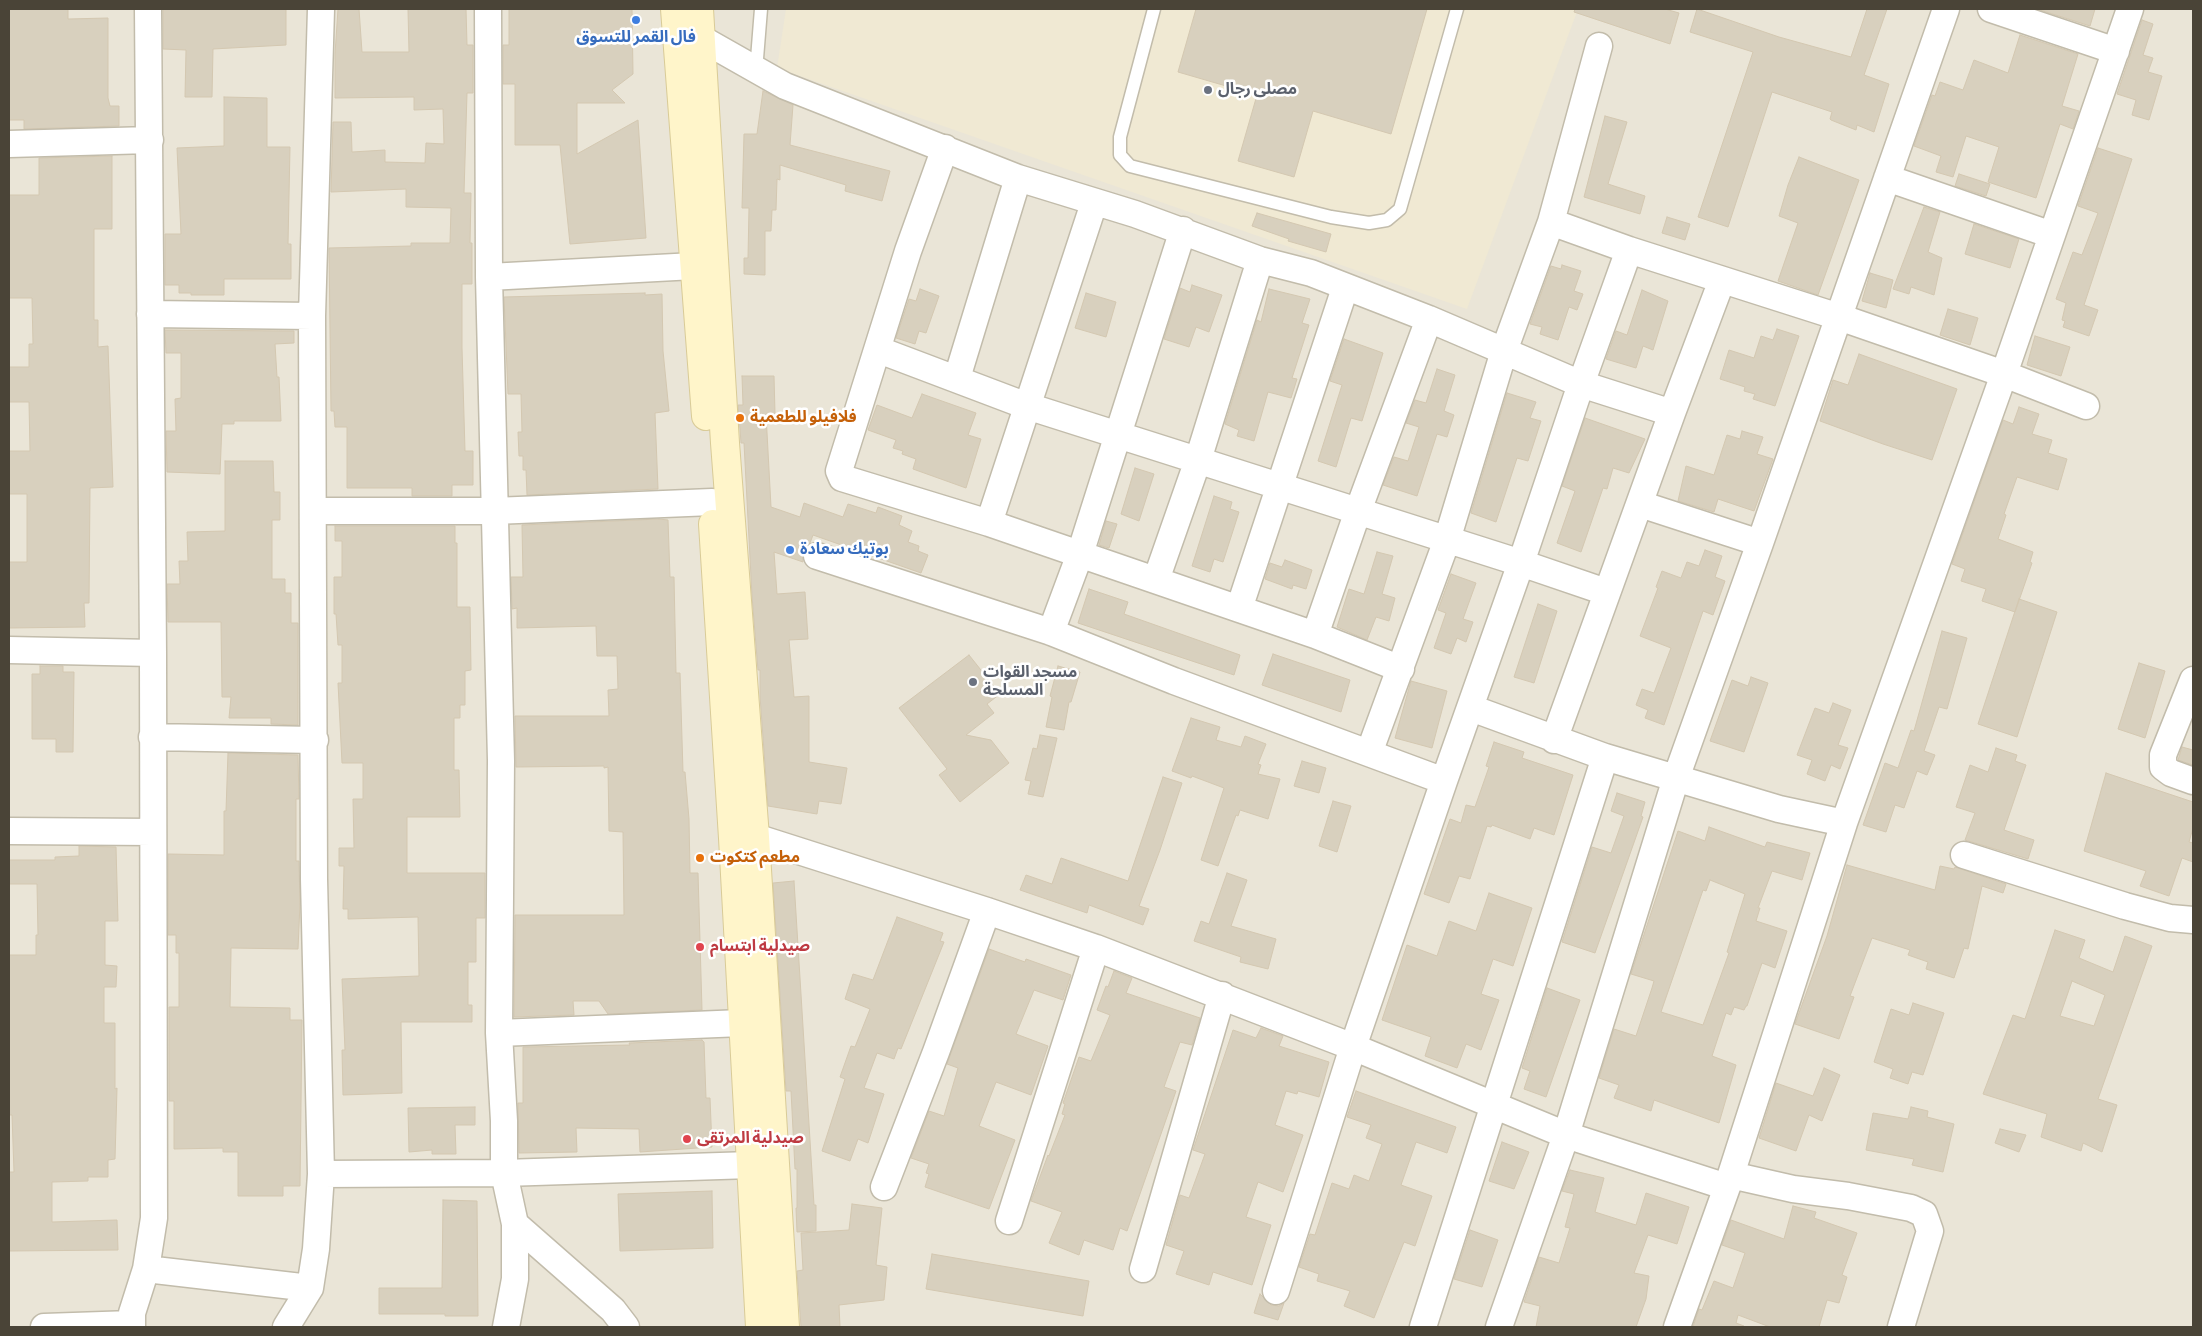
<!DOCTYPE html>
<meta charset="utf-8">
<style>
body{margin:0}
#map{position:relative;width:2202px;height:1336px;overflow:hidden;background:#f6f3ea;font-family:"Sofia Sans Condensed",sans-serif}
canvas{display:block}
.frame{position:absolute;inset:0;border:10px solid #4a4437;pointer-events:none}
</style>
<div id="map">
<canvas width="2202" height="1336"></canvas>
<div class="frame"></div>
</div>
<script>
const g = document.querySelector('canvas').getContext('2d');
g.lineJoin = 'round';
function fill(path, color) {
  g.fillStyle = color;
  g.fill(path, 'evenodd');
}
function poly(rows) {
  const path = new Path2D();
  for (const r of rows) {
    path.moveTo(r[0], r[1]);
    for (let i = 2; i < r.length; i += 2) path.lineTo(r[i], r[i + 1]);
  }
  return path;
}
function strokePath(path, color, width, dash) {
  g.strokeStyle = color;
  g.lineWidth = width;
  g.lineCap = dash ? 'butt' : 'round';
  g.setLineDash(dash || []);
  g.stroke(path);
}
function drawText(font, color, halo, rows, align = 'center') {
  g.font = font + ' "Sofia Sans Condensed","Noto Sans Arabic",sans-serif';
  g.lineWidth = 5;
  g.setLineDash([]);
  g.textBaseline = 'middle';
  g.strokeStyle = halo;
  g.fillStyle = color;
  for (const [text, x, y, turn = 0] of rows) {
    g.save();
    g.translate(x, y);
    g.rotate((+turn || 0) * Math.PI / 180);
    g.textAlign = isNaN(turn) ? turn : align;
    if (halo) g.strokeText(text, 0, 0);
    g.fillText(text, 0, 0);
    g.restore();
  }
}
fill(poly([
 [9,9,2193,9,2193,1327,9,1327]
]), '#eae5d7');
fill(poly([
 [786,9,1578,9,1467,309,777,68]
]), '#f0e9d3');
const building = poly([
 [9,9,68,9,68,19,108,18,108,98,110,106,119,106,119,126,24,129,24,120,9,120,9,9],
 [163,9,286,9,286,45,213,49,212,97,185,97,186,50,163,49,163,9],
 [338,9,359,9,362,52,409,52,408,9,466,9,467,45,473,45,473,93,467,93,464,193,471,193,470,243,472,243,472,284,462,284,462,348,465,451,473,451,473,485,452,485,452,496,412,496,412,488,347,488,347,427,335,427,334,411,331,411,329,248,411,246,411,243,450,243,451,208,406,207,406,189,331,192,333,122,351,122,352,152,385,150,385,162,425,163,426,143,444,144,443,109,414,110,414,97,335,98,335,54,338,9],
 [509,9,632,9,633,74,612,90,625,103,577,103,577,154,638,120,646,238,570,244,560,145,515,145,515,84,503,84,503,45,509,45,509,9],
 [1196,9,1427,9,1391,134,1313,111,1294,177,1238,161,1257,95,1178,72,1196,9],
 [1575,9,1665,9,1679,13,1670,44,1574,12,1575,9],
 [1697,9,1779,37,1851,57,1867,9,1887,9,1864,75,1889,84,1874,132,1857,125,1856,130,1831,120,1830,119,1832,112,1772,92,1728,227,1698,217,1753,52,1690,32,1697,9],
 [2037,9,2095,9,2090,26,2037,9],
 [2142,20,2153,24,2143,55,2153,58,2148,72,2162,76,2149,120,2132,115,2136,100,2117,94,2142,20],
 [2020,35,2078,54,2062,106,2079,111,2073,129,2060,124,2036,198,1988,182,1999,147,1966,136,1953,177,1936,172,1941,156,1914,146,1932,95,1935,96,1940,82,1963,90,1974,60,2008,73,2020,35],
 [763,91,793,105,790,145,890,171,882,201,845,191,846,185,780,165,780,180,777,179,776,210,772,210,771,231,765,231,765,275,744,274,744,258,748,258,749,208,742,208,744,134,757,134,763,91],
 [224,97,267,98,267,147,290,147,288,244,291,244,291,279,224,279,224,295,191,295,191,293,179,293,179,285,165,285,165,234,181,234,177,148,224,146,224,97],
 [1605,116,1627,122,1608,184,1645,196,1640,214,1584,197,1605,116],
 [2098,148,2132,159,2084,305,2098,310,2089,336,2063,327,2065,321,2062,320,2066,303,2056,299,2073,252,2082,255,2098,213,2078,206,2098,148],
 [112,156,112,229,94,229,94,320,98,320,98,347,108,346,113,487,90,488,89,603,84,603,85,627,9,628,9,562,27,562,27,494,9,494,9,451,30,451,29,402,9,402,9,367,29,367,29,344,33,344,32,298,9,298,9,195,39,195,39,158,112,156],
 [1799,157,1859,180,1818,295,1778,281,1798,223,1779,216,1788,185,1799,157],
 [1959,174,1990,184,1986,196,1955,186,1959,174],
 [1924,207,1940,212,1928,252,1942,258,1934,295,1911,287,1909,294,1893,289,1924,207],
 [1257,213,1331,234,1326,252,1288,241,1289,239,1252,226,1257,213],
 [1667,217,1690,224,1685,240,1662,233,1667,217],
 [1974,224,2019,239,2010,268,1965,254,1974,224],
 [1562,265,1581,271,1574,291,1583,294,1577,310,1569,307,1558,340,1540,334,1542,327,1530,324,1551,266,1561,269,1562,265],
 [1870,273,1893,280,1886,308,1862,301,1870,273],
 [1192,285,1222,295,1209,332,1196,327,1189,347,1164,339,1180,288,1190,292,1192,285],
 [920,289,939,296,926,333,919,331,915,344,896,338,909,299,916,301,920,289],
 [1269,289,1310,299,1302,323,1309,325,1292,378,1297,379,1291,398,1268,392,1254,441,1237,436,1239,430,1225,424,1257,320,1261,322,1269,289],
 [1642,290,1668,301,1653,350,1643,346,1636,368,1606,359,1616,331,1627,335,1642,290],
 [645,293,645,295,662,294,663,351,669,411,655,413,658,489,527,495,526,470,523,470,523,456,519,456,518,432,522,432,521,394,508,394,504,297,645,293],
 [1086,293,1116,302,1106,337,1075,328,1086,293],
 [1948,309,1978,318,1970,345,1940,335,1948,309],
 [1777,329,1799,336,1775,406,1753,399,1755,394,1744,391,1745,387,1720,379,1729,350,1754,358,1761,336,1773,340,1777,329],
 [165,330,294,331,294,343,275,344,277,377,279,377,281,421,234,421,234,424,222,424,220,474,167,472,166,431,176,431,175,399,181,398,181,353,166,353,165,330],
 [2035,336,2070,347,2061,376,2027,365,2035,336],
 [1344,339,1383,353,1362,421,1351,418,1336,467,1318,461,1342,385,1330,381,1344,339],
 [1859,354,1957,389,1932,460,1883,444,1820,421,1833,380,1848,385,1859,354],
 [1437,369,1455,375,1444,411,1454,415,1447,437,1437,434,1417,496,1383,485,1394,457,1408,461,1419,427,1406,423,1415,400,1426,403,1437,369],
 [742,376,774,376,775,414,766,414,771,507,800,517,804,503,843,517,848,504,876,513,878,507,902,516,899,525,912,531,908,542,919,546,918,551,928,555,921,573,813,535,810,543,803,551,803,562,774,552,777,594,805,592,808,639,789,640,794,697,809,696,809,762,847,768,841,804,819,801,817,814,768,806,760,696,760,670,758,670,752,596,744,443,741,443,740,429,738,405,743,405,742,376],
 [1507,393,1536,402,1530,418,1541,421,1528,461,1517,458,1496,522,1471,513,1507,393],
 [922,394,976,413,968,435,981,439,966,488,913,469,916,459,902,454,903,451,893,448,896,440,868,430,877,405,912,418,922,394],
 [2019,407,2039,414,2032,434,2052,440,2048,453,2067,459,2058,490,2017,477,2004,514,2006,515,1998,539,2033,552,2030,562,2032,563,2015,612,1982,601,1986,589,1961,581,1965,569,1952,564,2003,420,2013,424,2019,407],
 [1585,418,1645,439,1629,473,1613,468,1607,489,1603,488,1581,552,1557,543,1575,491,1562,486,1585,418],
 [1742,431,1763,437,1757,454,1773,459,1754,511,1718,499,1714,512,1678,501,1686,466,1714,475,1727,435,1740,439,1742,431],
 [225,461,273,461,274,492,280,492,280,520,272,520,272,579,285,579,285,593,291,593,291,623,298,623,298,725,271,724,271,718,229,718,231,697,222,697,221,622,168,622,167,584,180,584,179,561,188,561,187,532,225,531,225,461],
 [1135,468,1154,474,1139,521,1121,514,1135,468],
 [1214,496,1232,502,1230,509,1239,512,1223,562,1214,559,1210,572,1192,566,1214,496],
 [659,519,668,520,670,577,674,577,676,673,680,673,683,772,685,772,689,819,690,873,698,873,702,1010,608,1014,599,1001,573,1001,574,1015,514,1017,515,915,624,915,623,832,609,831,608,767,604,768,604,766,516,767,515,716,609,716,608,690,618,689,617,656,597,656,596,626,517,628,517,608,512,609,511,577,523,577,522,525,659,519],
 [1106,521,1117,524,1109,548,1099,545,1106,521],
 [335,526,455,526,455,543,457,543,457,607,470,607,471,670,465,671,465,705,460,705,460,718,454,718,454,770,459,770,460,817,407,817,407,873,485,873,485,918,476,918,476,962,468,962,468,1005,472,1005,472,1022,401,1022,402,1093,343,1095,342,1050,345,1050,342,979,419,976,418,917,348,919,348,909,343,909,344,866,339,866,339,848,354,848,353,799,363,799,363,763,342,763,338,683,342,683,342,645,338,645,336,614,334,614,334,577,342,577,342,541,335,541,335,526],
 [1705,550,1722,556,1715,577,1725,581,1713,615,1703,611,1664,725,1645,718,1648,710,1636,705,1642,689,1654,693,1671,648,1640,636,1658,588,1656,587,1662,571,1681,578,1687,562,1699,566,1705,550],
 [1377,552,1393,556,1382,594,1395,598,1389,621,1376,617,1367,640,1337,627,1349,589,1364,594,1377,552],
 [1285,560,1312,570,1306,589,1293,585,1292,589,1265,579,1270,563,1282,567,1285,560],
 [1451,574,1476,583,1463,619,1473,622,1466,642,1457,638,1451,654,1434,648,1446,613,1438,610,1451,574],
 [1089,589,1128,602,1124,614,1240,655,1234,675,1078,623,1089,589],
 [2019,599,2057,612,2017,737,1978,724,2019,599],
 [1538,604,1557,611,1534,683,1514,677,1538,604],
 [1942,631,1967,638,1947,709,1939,707,1924,751,1935,755,1927,775,1917,771,1904,808,1895,805,1886,832,1863,825,1885,763,1898,768,1911,730,1914,731,1942,631],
 [1273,654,1350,680,1341,712,1262,685,1273,654],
 [969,655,1000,694,987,704,994,713,966,735,991,740,1009,763,960,802,939,775,947,769,899,708,969,655],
 [2139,663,2165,671,2145,738,2118,729,2139,663],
 [40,666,63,666,63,672,74,672,73,752,56,752,56,739,32,739,32,674,40,674,40,666],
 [1058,666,1080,672,1071,702,1069,702,1064,730,1046,727,1052,697,1050,696,1058,666],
 [1751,677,1768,683,1744,752,1710,741,1732,680,1748,686,1751,677],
 [1411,681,1447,691,1432,748,1395,738,1411,681],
 [1833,703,1851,710,1838,745,1848,748,1840,769,1831,765,1825,781,1807,774,1812,760,1797,755,1815,708,1829,713,1833,703],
 [1191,718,1220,727,1216,740,1241,747,1245,736,1266,744,1258,764,1261,765,1258,774,1280,779,1268,819,1240,810,1238,816,1236,815,1218,866,1201,860,1224,788,1192,776,1191,778,1172,771,1191,718],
 [1040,735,1057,738,1043,797,1028,794,1031,781,1025,780,1033,748,1037,749,1040,735],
 [1494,742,1524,752,1522,758,1573,775,1554,835,1534,828,1530,839,1492,825,1491,827,1487,826,1470,879,1459,876,1449,903,1424,894,1450,819,1461,823,1466,805,1475,807,1489,767,1486,766,1494,742],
 [2182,747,2193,750,2193,765,2178,760,2182,747],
 [1996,748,2017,755,2015,761,2026,765,2004,830,2034,840,2028,859,1965,840,1975,813,1956,807,1970,765,1988,772,1996,748],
 [228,753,298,755,299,799,296,799,296,861,299,861,300,904,298,949,231,948,231,952,230,1007,290,1008,290,1020,302,1020,300,1186,283,1186,283,1196,238,1196,238,1152,223,1152,223,1148,174,1149,174,1101,169,1101,169,1007,179,1007,179,953,176,953,176,935,168,935,168,854,224,855,224,811,226,811,228,753],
 [1302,761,1326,768,1319,793,1294,786,1302,761],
 [2106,773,2193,802,2193,828,2189,842,2193,843,2193,862,2182,858,2169,896,2140,886,2146,871,2084,851,2106,773],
 [1163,777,1182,783,1160,850,1139,906,1149,909,1143,925,1089,905,1087,913,1020,890,1026,875,1052,884,1061,858,1128,881,1163,777],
 [1617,793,1645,802,1641,816,1643,817,1595,953,1562,942,1592,847,1611,853,1624,816,1611,811,1617,793],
 [1333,801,1351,806,1337,852,1319,846,1333,801],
 [1709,827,1765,847,1767,842,1810,853,1802,880,1772,871,1758,908,1760,908,1756,921,1787,931,1775,968,1762,963,1747,1006,1746,1006,1744,1010,1734,1007,1731,1015,1726,1013,1712,1056,1736,1065,1719,1123,1654,1100,1651,1111,1614,1098,1619,1085,1599,1078,1614,1029,1636,1036,1652,988,1654,981,1631,974,1678,831,1705,841,1709,827],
 [1710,880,1745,894,1727,952,1729,953,1703,1025,1661,1012,1703,890,1706,891,1710,880],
 [79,846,116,847,118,921,105,921,105,965,117,966,116,987,104,987,104,1023,115,1023,115,1089,117,1088,115,1159,108,1160,108,1177,88,1177,88,1181,52,1182,52,1222,117,1220,118,1250,9,1251,9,1172,14,1172,12,1115,9,1115,9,955,36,955,36,935,38,935,37,884,9,884,9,860,55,860,55,857,79,856,79,846],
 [1847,865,1935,890,1940,866,1954,869,1955,867,2006,884,2003,893,1982,886,1968,949,1964,948,1954,978,1926,969,1928,962,1908,955,1910,950,1872,938,1850,996,1854,997,1839,1039,1795,1024,1827,936,1847,865],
 [1227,873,1247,880,1231,926,1276,939,1268,969,1240,962,1241,957,1194,941,1201,921,1209,924,1227,873],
 [794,881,814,1205,816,1205,816,1231,797,1232,796,1208,797,1208,797,1169,795,1169,791,1091,786,1091,773,883,794,881],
 [1489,893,1532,908,1513,966,1493,959,1481,994,1499,1000,1481,1050,1466,1044,1457,1068,1425,1056,1431,1037,1382,1020,1407,945,1437,956,1449,921,1476,931,1489,893],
 [897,917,943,933,940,941,944,942,901,1049,898,1048,894,1059,877,1053,864,1088,884,1094,868,1143,858,1139,850,1161,822,1151,845,1079,840,1077,851,1046,855,1047,870,1009,845,999,853,974,873,980,897,917],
 [2055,930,2085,940,2079,958,2113,972,2125,936,2152,946,2098,1099,2117,1105,2102,1152,2083,1143,2081,1151,2041,1137,2047,1114,1983,1094,2013,1015,2025,1019,2055,930],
 [2072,981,2105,995,2094,1026,2060,1016,2072,981],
 [989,949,1025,962,1026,959,1071,975,1063,1000,1034,990,1016,1034,1048,1046,1031,1095,996,1082,979,1126,1015,1140,989,1209,925,1187,929,1174,926,1173,929,1164,911,1158,929,1111,944,1116,958,1068,947,1064,989,949],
 [1114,971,1132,978,1126,993,1200,1018,1192,1045,1180,1042,1164,1087,1176,1091,1127,1231,1120,1228,1113,1250,1084,1240,1079,1255,1049,1243,1062,1212,1031,1201,1048,1155,1049,1156,1065,1115,1062,1114,1065,1104,1063,1103,1079,1057,1091,1061,1110,1015,1097,1010,1106,986,1108,987,1114,971],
 [1547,988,1580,1000,1546,1097,1524,1089,1530,1071,1522,1068,1547,988],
 [1913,1003,1944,1013,1923,1075,1912,1072,1908,1084,1890,1078,1893,1069,1874,1062,1891,1009,1909,1015,1913,1003],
 [1261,1028,1283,1036,1279,1046,1329,1062,1319,1097,1298,1091,1297,1094,1286,1091,1275,1125,1303,1135,1283,1192,1258,1182,1246,1217,1271,1225,1252,1285,1213,1272,1209,1285,1176,1274,1184,1251,1166,1245,1180,1195,1189,1198,1205,1154,1193,1150,1233,1030,1256,1038,1261,1028],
 [702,1040,704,1042,706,1098,710,1098,712,1147,640,1152,639,1129,576,1128,577,1152,519,1153,518,1103,523,1103,523,1047,630,1045,629,1043,702,1040],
 [1824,1068,1840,1075,1822,1121,1809,1115,1796,1151,1759,1138,1776,1083,1813,1096,1824,1068],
 [1356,1091,1456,1127,1447,1153,1416,1142,1401,1185,1432,1196,1415,1246,1404,1242,1374,1318,1344,1306,1350,1291,1317,1281,1319,1274,1299,1267,1310,1234,1315,1235,1332,1183,1349,1189,1354,1175,1369,1181,1382,1144,1366,1138,1371,1125,1347,1117,1356,1091],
 [475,1107,475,1125,455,1125,456,1154,432,1154,432,1150,409,1152,408,1108,475,1107],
 [1911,1107,1928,1111,1927,1117,1954,1124,1943,1172,1912,1165,1914,1159,1866,1150,1873,1113,1908,1119,1911,1107],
 [2000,1129,2026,1135,2019,1152,1995,1143,2000,1129],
 [1502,1142,1529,1152,1514,1189,1489,1181,1502,1142],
 [1570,1170,1604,1178,1595,1212,1636,1225,1646,1193,1689,1207,1677,1244,1648,1235,1634,1273,1649,1276,1646,1299,1636,1327,1536,1327,1540,1306,1524,1302,1539,1257,1559,1263,1570,1228,1565,1227,1574,1194,1562,1191,1570,1170],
 [712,1191,713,1248,620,1251,618,1194,712,1191],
 [443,1200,477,1201,478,1316,445,1316,445,1314,379,1314,379,1288,442,1288,443,1200],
 [852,1204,882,1208,876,1265,887,1267,884,1300,839,1305,840,1327,801,1327,797,1271,803,1270,801,1233,849,1230,852,1204],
 [1793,1206,1816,1212,1814,1218,1857,1233,1842,1275,1847,1277,1839,1303,1827,1300,1819,1327,1770,1327,1738,1315,1736,1323,1744,1326,1743,1327,1693,1327,1699,1309,1702,1310,1714,1281,1733,1288,1745,1253,1722,1245,1731,1220,1784,1239,1793,1206],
 [1470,1230,1498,1240,1482,1287,1454,1279,1470,1230],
 [932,1254,1089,1281,1083,1316,926,1289,932,1254],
 [1260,1294,1271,1305,1279,1306,1284,1303,1278,1320,1254,1313,1260,1294]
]);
fill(building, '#d8d0be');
strokePath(building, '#d4c8b1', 1);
const service = poly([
 [1154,9,1120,137,1120,155,1130,166,1331,217,1369,223,1387,220,1400,209,1457,9],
 [756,71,761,9]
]);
const minor = poly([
 [488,9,489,277,501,760,499,1033,504,1121,504,1173,515,1224,515,1279,506,1327],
 [1991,9,2116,51],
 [682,36,702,39,785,86,1018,178,1135,214,1260,260,1311,273,1429,319,1581,384,1672,413],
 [9,144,150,140],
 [945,148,908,251,839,471,842,478,989,523,1315,635,1401,669],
 [1887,178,2052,235],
 [1551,222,1629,250,1839,317,2004,374,2086,406],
 [489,277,694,266],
 [150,314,312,316],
 [879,350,1027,406,1521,563,1606,592],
 [957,378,1018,178],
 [1640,504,1760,543],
 [314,511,494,511,712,502],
 [989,523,1094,203],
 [817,556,1051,632,1174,681,1444,781],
 [1156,580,1198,460,1260,260],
 [1239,609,1345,288],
 [1051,632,1080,554,1183,230],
 [1315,635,1358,511,1429,319],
 [9,650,153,653],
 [2193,680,2163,755,2163,767,2171,773,2193,781],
 [1471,708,1605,757,1779,809,1844,823],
 [152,737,315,740],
 [1554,740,1672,413,1722,280],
 [1369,753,1447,540,1504,351,1551,222,1599,46],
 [9,831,153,832],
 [734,838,755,837,987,911,1096,948,1353,1047,1566,1135,1727,1187],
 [1964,855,2125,906,2170,918,2193,920],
 [499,1033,742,1023],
 [321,1174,504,1173,751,1165],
 [1731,1175,1793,1189,1848,1196,1911,1208,1924,1214,1930,1231,1901,1327],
 [884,1187,936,1052,987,911],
 [1009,1221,1096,948],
 [515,1224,613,1310,626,1327],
 [146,1269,310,1288],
 [1143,1269,1222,995],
 [1276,1291,1353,1047,1444,781,1521,563,1581,384,1629,250],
 [44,1327,132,1324],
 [132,1327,132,1313,146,1269,154,1218,153,653,148,9],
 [286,1327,310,1288,316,1249,321,1174,314,879,312,316,321,9],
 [1423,1327,1605,757],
 [1499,1327,1566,1135,1676,778,1760,543,1946,9],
 [1677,1327,1727,1187,1844,823,2004,374,2130,9]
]);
const secondary = poly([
 [675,9,706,416],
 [699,9,725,443,755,837,785,1327],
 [713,524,733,838,760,1327]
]);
strokePath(service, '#c2bcab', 15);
strokePath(minor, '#c2bcab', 29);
strokePath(secondary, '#d9cb97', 30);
strokePath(service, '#fff', 12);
strokePath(minor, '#fff', 26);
strokePath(secondary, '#fff5ca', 28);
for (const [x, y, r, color] of [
 [636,20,5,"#3f7fe0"],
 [1208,90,5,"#6b7280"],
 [740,418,5,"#e8710a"],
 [790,550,5,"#3f7fe0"],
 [973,682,5,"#6b7280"],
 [700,858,5,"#e8710a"],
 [700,947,5,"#e0444e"],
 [687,1139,5,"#e0444e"]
]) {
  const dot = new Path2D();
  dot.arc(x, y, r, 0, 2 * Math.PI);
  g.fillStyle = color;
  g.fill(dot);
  strokePath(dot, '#fff', 2);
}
drawText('bold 16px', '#366cbe', '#fff', [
 ["فال القمر للتسوق",636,38],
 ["بوتيك سعادة",800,550,"left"]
]);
drawText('bold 16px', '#5b616d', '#fff', [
 ["مصلى رجال",1218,90],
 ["مسجد القوات",983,673],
 ["المسلحة",983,691]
], 'left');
drawText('bold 16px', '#c56008', '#fff', [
 ["فلافيلو للطعمية",750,418],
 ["مطعم كتكوت",710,858]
], 'left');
drawText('bold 16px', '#be3a42', '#fff', [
 ["صيدلية ابتسام",710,947],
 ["صيدلية المرتقى",697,1139]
], 'left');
</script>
